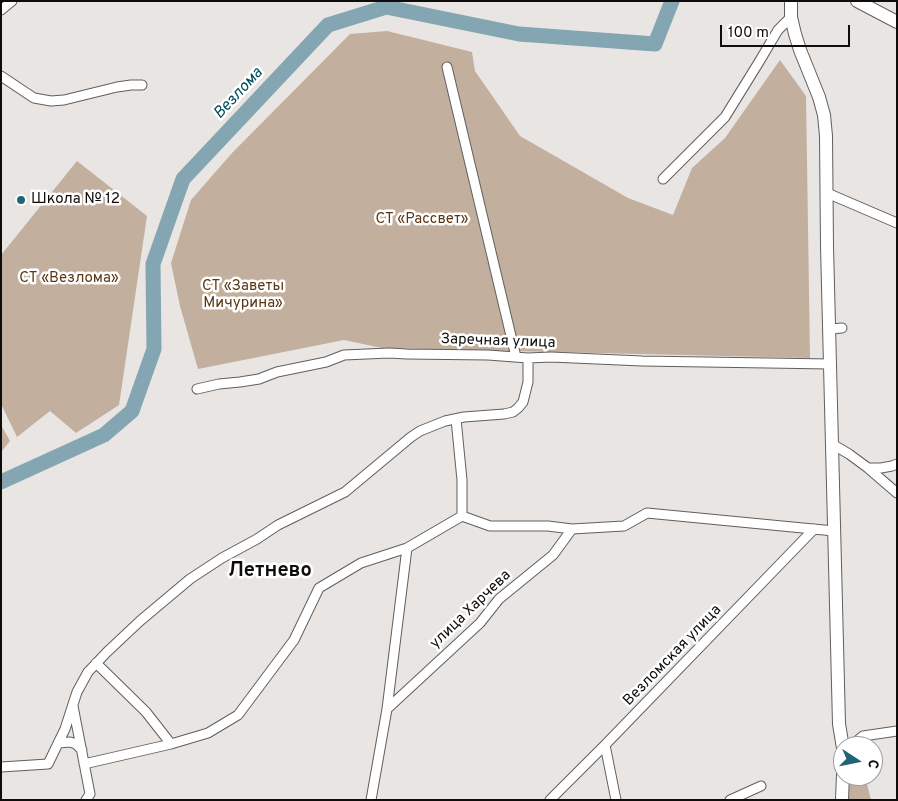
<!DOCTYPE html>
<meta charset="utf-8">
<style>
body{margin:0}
#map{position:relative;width:898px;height:801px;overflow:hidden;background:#e8e5e3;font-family:Overpass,sans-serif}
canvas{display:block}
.frame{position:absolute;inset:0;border:2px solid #0e0d0c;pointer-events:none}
.north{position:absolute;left:833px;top:736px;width:50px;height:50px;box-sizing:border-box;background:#fff;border:1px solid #9f9e9e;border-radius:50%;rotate:101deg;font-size:14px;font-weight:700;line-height:20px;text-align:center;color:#0e0d0c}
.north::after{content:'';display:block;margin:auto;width:18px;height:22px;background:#216377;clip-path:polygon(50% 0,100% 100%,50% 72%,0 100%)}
.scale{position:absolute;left:720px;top:25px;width:130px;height:22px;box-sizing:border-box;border:2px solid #0e0d0c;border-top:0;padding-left:6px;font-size:15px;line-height:18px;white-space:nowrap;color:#0e0d0c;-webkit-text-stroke:4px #fff;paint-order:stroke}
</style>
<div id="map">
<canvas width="898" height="801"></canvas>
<div class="frame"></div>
<div class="north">С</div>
<div class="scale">100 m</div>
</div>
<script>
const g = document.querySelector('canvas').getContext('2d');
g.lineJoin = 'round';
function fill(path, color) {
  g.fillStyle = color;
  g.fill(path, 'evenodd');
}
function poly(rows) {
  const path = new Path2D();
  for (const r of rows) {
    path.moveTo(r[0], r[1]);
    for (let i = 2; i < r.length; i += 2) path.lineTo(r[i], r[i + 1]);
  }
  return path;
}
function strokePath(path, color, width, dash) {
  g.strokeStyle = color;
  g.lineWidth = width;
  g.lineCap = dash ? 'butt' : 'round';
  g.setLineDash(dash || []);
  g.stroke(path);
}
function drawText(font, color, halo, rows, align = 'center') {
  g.font = font + ' Overpass,sans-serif';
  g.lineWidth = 5;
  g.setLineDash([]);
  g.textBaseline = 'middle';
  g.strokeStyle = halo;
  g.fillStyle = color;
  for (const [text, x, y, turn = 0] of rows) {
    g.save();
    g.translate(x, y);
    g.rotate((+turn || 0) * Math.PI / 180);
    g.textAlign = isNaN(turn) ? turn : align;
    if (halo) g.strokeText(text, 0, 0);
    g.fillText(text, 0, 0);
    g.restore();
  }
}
fill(poly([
 [387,31,472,52,475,71,520,136,628,198,673,215,692,168,725,138,780,60,806,96,810,358,382,348,344,340,198,369,180,306,171,263,191,200,232,153,350,34],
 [77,161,147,216,119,405,76,433,50,411,17,437,1,404,1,255],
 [1,425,10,441,1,452],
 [845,776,864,776,867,784,871,800,846,800]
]), '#c3af9e');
strokePath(poly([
 [1,482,104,435,132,411,154,349,153,264,183,179,328,25,386,7,519,34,655,44,672,1]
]), '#84a6b2', 15);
const street = poly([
 [1,10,12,1],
 [447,67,516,357],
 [1,76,34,98,51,101,64,100,117,87,131,85,142,85],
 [663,179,725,117,759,62,778,30,791,17],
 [827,193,897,223],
 [830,329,842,328],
 [197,389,219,384,240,382,259,379,277,372,326,362,344,355,389,353,407,354,488,355,528,358,551,357,642,361,830,364],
 [456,419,462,480,462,516,490,526,548,526,572,529,624,526,647,513,834,531],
 [832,444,849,454,868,468,897,493],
 [868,468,881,468,892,466,897,464],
 [96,663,146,712,171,744],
 [73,706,90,794,86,800],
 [387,709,480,623,499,599,553,555,572,529],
 [59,743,70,742,76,744,82,750],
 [605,745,616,800],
 [851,746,863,736,897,731],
 [84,764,171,744,208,733,238,715,294,640,319,588,361,563,407,548,462,516],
 [1,767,48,764,65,729,77,692,88,672,107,652,140,621,190,579,222,558,257,539,278,525,345,492,411,437,420,431,445,421,464,417,504,414,513,412,518,408,523,402,528,382,528,358],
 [371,800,387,709,407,548],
 [550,800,605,745,814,529],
 [730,800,761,786]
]);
const secondary = poly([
 [791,1,791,17,795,34,800,50,819,97,824,115,826,136,827,246,839,724,843,748],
 [857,1,897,22],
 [842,800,843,774]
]);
strokePath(street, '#615f5d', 11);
strokePath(secondary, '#615f5d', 14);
strokePath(street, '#fff', 9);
strokePath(secondary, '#fff', 12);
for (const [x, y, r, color] of [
 [21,200,5,"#216377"]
]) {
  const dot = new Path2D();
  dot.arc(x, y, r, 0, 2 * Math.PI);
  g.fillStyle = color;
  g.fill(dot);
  strokePath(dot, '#fff', 2);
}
drawText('15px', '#0e0d0c', '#fff', [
 ["Школа № 12",31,200]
], 'left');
drawText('15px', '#5b3714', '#fff', [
 ["СТ «Рассвет»",422,220],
 ["СТ «Везлома»",69,279],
 ["СТ «Заветы",243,287],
 ["Мичурина»",243,304]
]);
drawText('15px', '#0e0d0c', '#fff', [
 ["Заречная улица",498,342,2],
 ["улица Харчева",471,610,-44],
 ["Везломская улица",673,656,-46]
]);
drawText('italic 16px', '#014c5f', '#fff', [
 ["Везлома",239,94,-47]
]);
drawText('bold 20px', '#0e0d0c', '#fff', [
 ["Летнево",270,572]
]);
</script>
